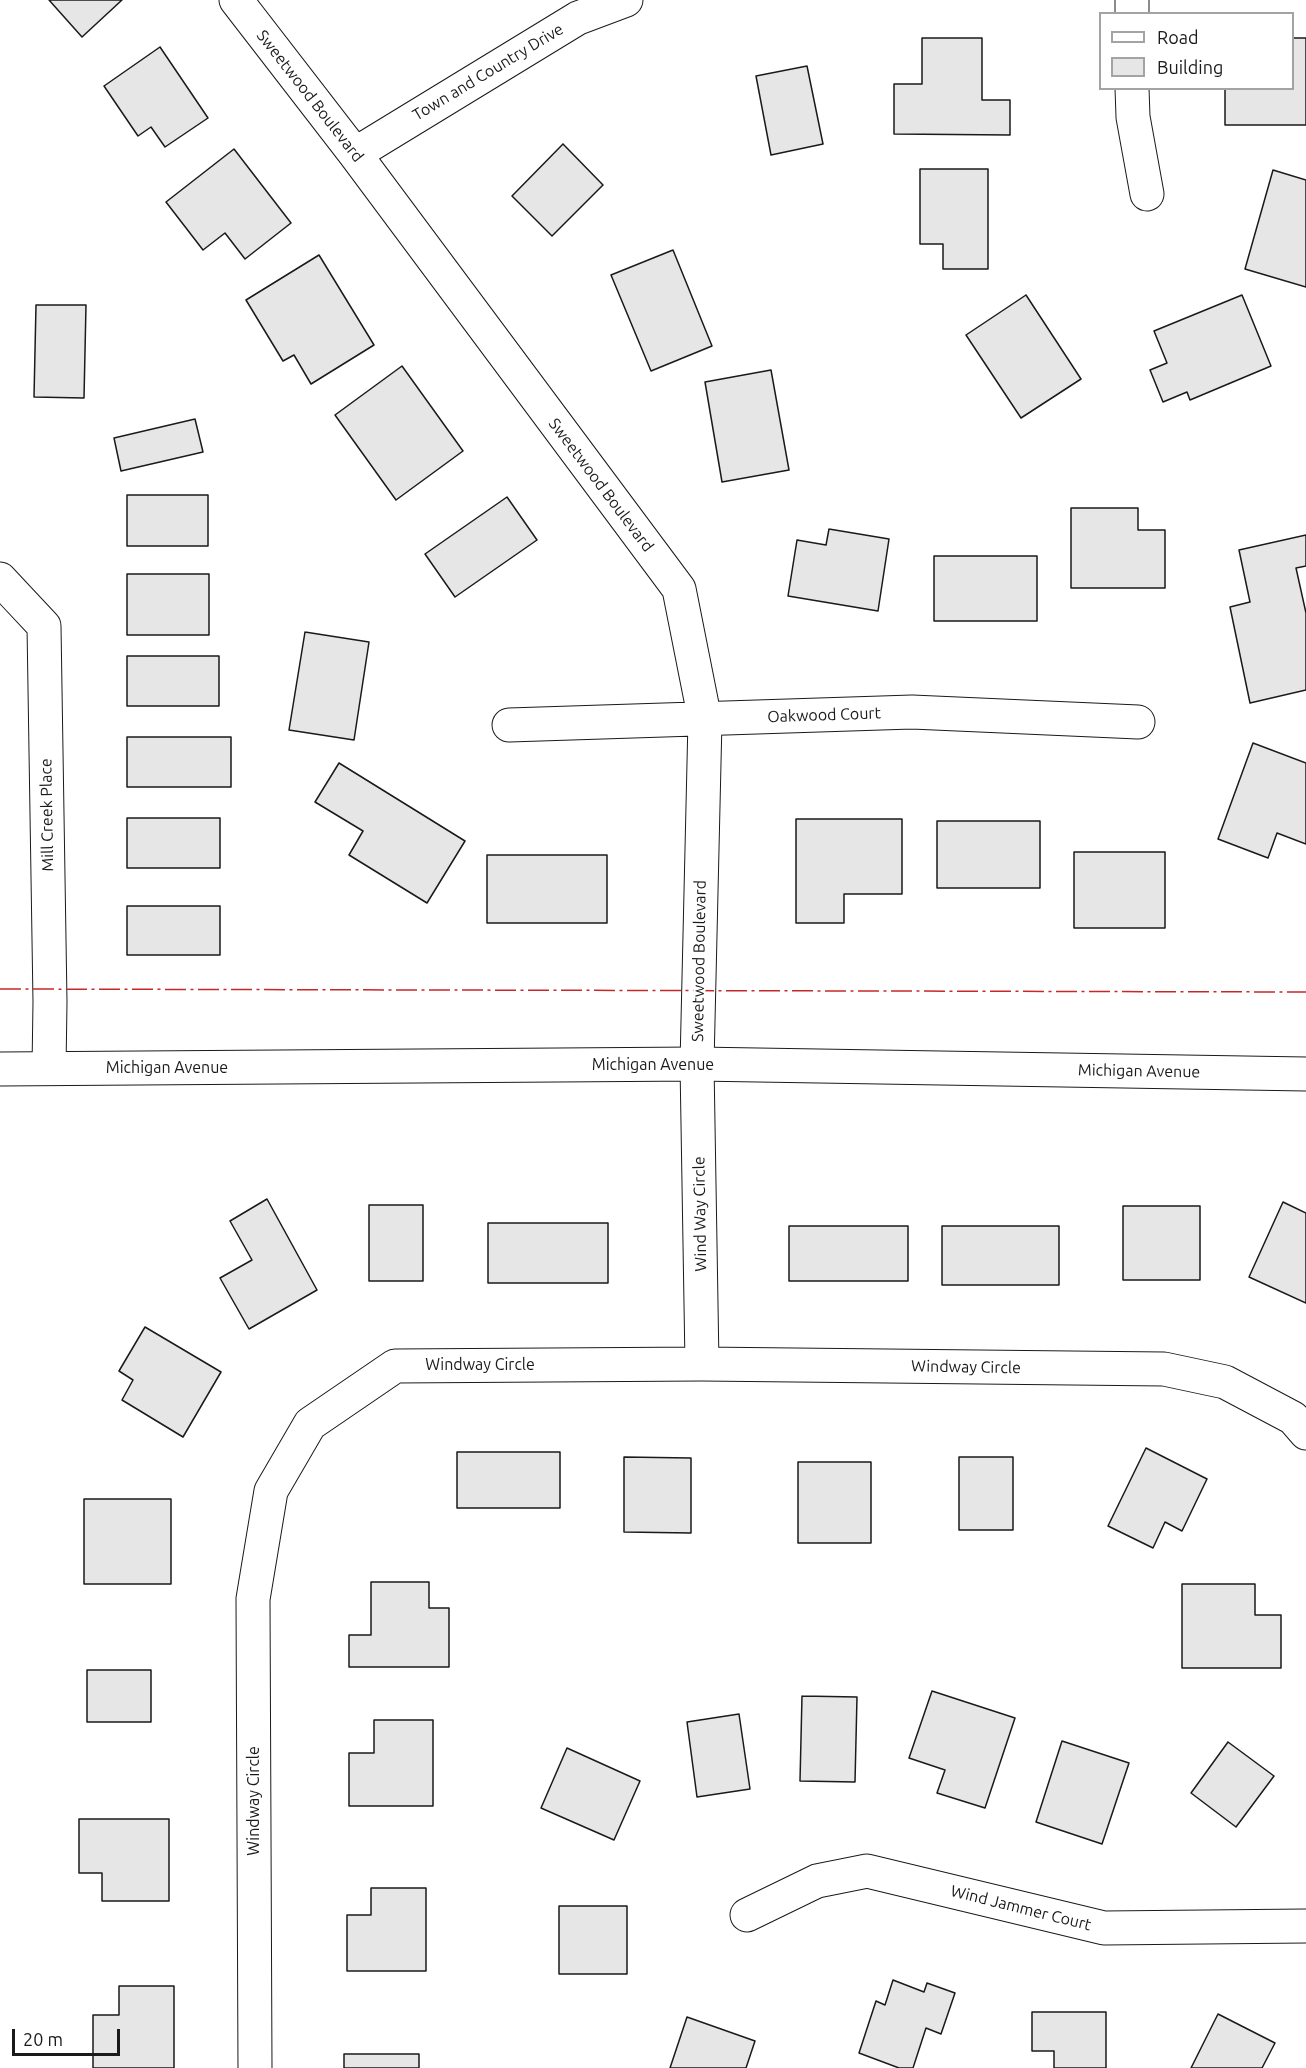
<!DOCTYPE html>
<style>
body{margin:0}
#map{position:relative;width:1306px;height:2068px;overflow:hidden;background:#fff;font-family:Ubuntu,sans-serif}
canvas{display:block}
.legend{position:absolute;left:1099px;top:12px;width:195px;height:78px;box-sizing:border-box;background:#fff;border:2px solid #a3a3a3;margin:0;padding:8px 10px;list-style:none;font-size:18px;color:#1a1a1a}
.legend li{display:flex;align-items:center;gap:12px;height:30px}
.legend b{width:30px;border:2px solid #a3a3a3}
.scale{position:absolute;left:12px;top:2029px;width:108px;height:27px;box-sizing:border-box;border:3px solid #1a1a1a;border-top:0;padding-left:8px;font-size:18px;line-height:21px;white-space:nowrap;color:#1a1a1a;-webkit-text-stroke:4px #fff;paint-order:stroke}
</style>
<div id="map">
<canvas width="1306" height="2068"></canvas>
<ul class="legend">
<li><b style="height:8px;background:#fff"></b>Road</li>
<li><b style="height:16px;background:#e6e6e6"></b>Building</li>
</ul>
<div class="scale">20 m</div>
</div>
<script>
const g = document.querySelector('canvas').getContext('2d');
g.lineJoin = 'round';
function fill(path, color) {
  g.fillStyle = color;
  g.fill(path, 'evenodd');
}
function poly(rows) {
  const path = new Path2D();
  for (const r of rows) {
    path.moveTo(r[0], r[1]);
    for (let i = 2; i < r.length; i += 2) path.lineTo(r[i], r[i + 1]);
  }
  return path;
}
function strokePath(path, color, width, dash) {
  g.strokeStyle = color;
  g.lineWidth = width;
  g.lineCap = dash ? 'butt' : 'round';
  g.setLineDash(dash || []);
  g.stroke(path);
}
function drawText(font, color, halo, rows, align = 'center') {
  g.font = font + ' Ubuntu,sans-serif';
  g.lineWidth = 4.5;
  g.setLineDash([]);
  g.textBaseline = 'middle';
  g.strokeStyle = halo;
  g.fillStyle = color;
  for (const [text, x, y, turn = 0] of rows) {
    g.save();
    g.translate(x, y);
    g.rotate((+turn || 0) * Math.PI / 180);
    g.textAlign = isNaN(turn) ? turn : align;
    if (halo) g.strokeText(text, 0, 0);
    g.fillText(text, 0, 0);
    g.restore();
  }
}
const building = poly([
 [49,0,122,0,82,37,49,0],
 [922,38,982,38,982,100,1010,100,1010,135,894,134,894,84,922,84,922,38],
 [1292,38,1306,38,1306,125,1225,125,1225,88,1292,88,1292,38],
 [160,47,208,118,165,147,151,127,138,136,104,86,160,47],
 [807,66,823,144,771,155,756,76,807,66],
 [563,144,603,185,552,236,512,196,563,144],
 [234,149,291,223,245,259,225,233,203,250,166,202,234,149],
 [920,169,988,169,988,269,943,269,943,244,920,244,920,169],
 [1273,170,1306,180,1306,287,1245,269,1273,170],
 [673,250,712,346,651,371,611,275,673,250],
 [319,255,374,345,311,384,294,355,283,361,246,300,319,255],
 [1026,295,1081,379,1021,418,966,335,1026,295],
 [1242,295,1271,366,1190,400,1187,392,1163,402,1150,370,1167,363,1154,331,1242,295],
 [36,305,86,305,84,398,34,397,36,305],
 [402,366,463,451,396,500,335,415,402,366],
 [771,370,789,470,722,482,705,382,771,370],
 [195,419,203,452,121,471,114,438,195,419],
 [127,495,208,495,208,546,127,546,127,495],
 [507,497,537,540,455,597,425,554,507,497],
 [1071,508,1138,508,1138,530,1165,530,1165,588,1071,588,1071,508],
 [829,529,889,539,878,611,788,596,797,540,826,545,829,529],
 [1306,535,1306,566,1296,568,1306,613,1306,690,1250,703,1230,607,1250,602,1239,550,1306,535],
 [934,556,1037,556,1037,621,934,621,934,556],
 [127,574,209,574,209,635,127,635,127,574],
 [305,632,369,642,354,740,289,730,305,632],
 [127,656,219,656,219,706,127,706,127,656],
 [127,737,231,737,231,787,127,787,127,737],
 [1253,743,1306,763,1306,844,1277,833,1268,858,1218,839,1253,743],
 [339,763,465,841,427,903,349,855,363,831,315,802,339,763],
 [127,818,220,818,220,868,127,868,127,818],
 [796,819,902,819,902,894,844,894,844,923,796,923,796,819],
 [937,821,1040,821,1040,888,937,888,937,821],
 [1074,852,1165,852,1165,928,1074,928,1074,852],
 [487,855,607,855,607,923,487,923,487,855],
 [127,906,220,906,220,955,127,955,127,906],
 [267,1199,317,1290,249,1329,220,1278,252,1260,230,1221,267,1199],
 [1283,1202,1306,1213,1306,1303,1249,1277,1283,1202],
 [369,1205,423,1205,423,1281,369,1281,369,1205],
 [1123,1206,1200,1206,1200,1280,1123,1280,1123,1206],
 [488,1223,608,1223,608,1283,488,1283,488,1223],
 [789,1226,908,1226,908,1281,789,1281,789,1226],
 [942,1226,1059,1226,1059,1285,942,1285,942,1226],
 [145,1327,221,1372,183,1437,122,1400,133,1380,119,1371,145,1327],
 [1146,1448,1207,1479,1182,1531,1165,1522,1153,1548,1108,1526,1146,1448],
 [457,1452,560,1452,560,1508,457,1508,457,1452],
 [624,1457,691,1458,691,1533,624,1532,624,1457],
 [959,1457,1013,1457,1013,1530,959,1530,959,1457],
 [798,1462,871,1462,871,1543,798,1543,798,1462],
 [84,1499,171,1499,171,1584,84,1584,84,1499],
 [371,1582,429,1582,429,1608,449,1608,449,1667,349,1667,349,1635,371,1635,371,1582],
 [1182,1584,1255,1584,1255,1615,1281,1615,1281,1668,1182,1668,1182,1584],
 [87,1670,151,1670,151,1722,87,1722,87,1670],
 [932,1691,1015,1718,985,1808,937,1793,945,1770,909,1758,932,1691],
 [802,1696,857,1697,855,1782,800,1781,802,1696],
 [739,1714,750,1789,697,1797,687,1722,739,1714],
 [374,1720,433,1720,433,1806,349,1806,349,1753,374,1753,374,1720],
 [1062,1741,1129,1763,1102,1844,1036,1822,1062,1741],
 [1228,1742,1274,1776,1236,1827,1191,1793,1228,1742],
 [567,1748,640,1781,614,1840,541,1808,567,1748],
 [79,1819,169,1819,169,1901,102,1901,102,1873,79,1873,79,1819],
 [371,1888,426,1888,426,1971,347,1971,347,1915,371,1915,371,1888],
 [559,1906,627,1906,627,1974,559,1974,559,1906],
 [893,1980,924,1992,927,1983,955,1993,941,2034,926,2028,913,2068,899,2068,859,2053,876,2001,885,2005,893,1980],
 [119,1986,174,1986,174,2068,93,2068,93,2015,119,2015,119,1986],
 [1032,2012,1106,2012,1106,2068,1054,2068,1054,2051,1032,2051,1032,2012],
 [1218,2014,1275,2043,1262,2068,1191,2068,1218,2014],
 [687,2017,755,2041,746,2068,670,2068,687,2017],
 [344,2054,419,2054,419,2068,344,2068,344,2054]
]);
fill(building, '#e6e6e6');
strokePath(building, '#1a1a1a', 1.5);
const minor = poly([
 [236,0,355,154,679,589,705,720,697,1064,702,1364],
 [1132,0,1132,14],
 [1132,88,1133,117,1147,194],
 [355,154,578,18,626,0],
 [0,579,44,626,50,1002,49,1068],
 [509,725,912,712,1138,722],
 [747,1915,817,1881,867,1871,1104,1928,1306,1926],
 [255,2068,253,1599,271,1491,310,1424,395,1366,702,1364,1164,1369,1225,1382,1293,1418,1306,1433]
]);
const secondary = poly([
 [0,1069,697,1064,1306,1074]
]);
strokePath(minor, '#1a1a1a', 35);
strokePath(secondary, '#1a1a1a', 35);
strokePath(minor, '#fff', 33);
strokePath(secondary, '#fff', 33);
strokePath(poly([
 [0,989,1306,992]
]), '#c62828', 1.5, [21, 4.5, 3, 4.5]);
drawText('16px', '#1a1a1a', '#fff', [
 ["Town and Country Drive",488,72,-31],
 ["Sweetwood Boulevard",310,96,52],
 ["Sweetwood Boulevard",601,485,53],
 ["Oakwood Court",824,715,-2],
 ["Mill Creek Place",47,815,-91],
 ["Sweetwood Boulevard",699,961,-89],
 ["Michigan Avenue",653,1065],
 ["Michigan Avenue",167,1068],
 ["Michigan Avenue",1139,1071,1],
 ["Wind Way Circle",700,1214,-91],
 ["Windway Circle",480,1365],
 ["Windway Circle",966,1367,1],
 ["Windway Circle",254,1801,-90],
 ["Wind Jammer Court",1021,1908,14]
]);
</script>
